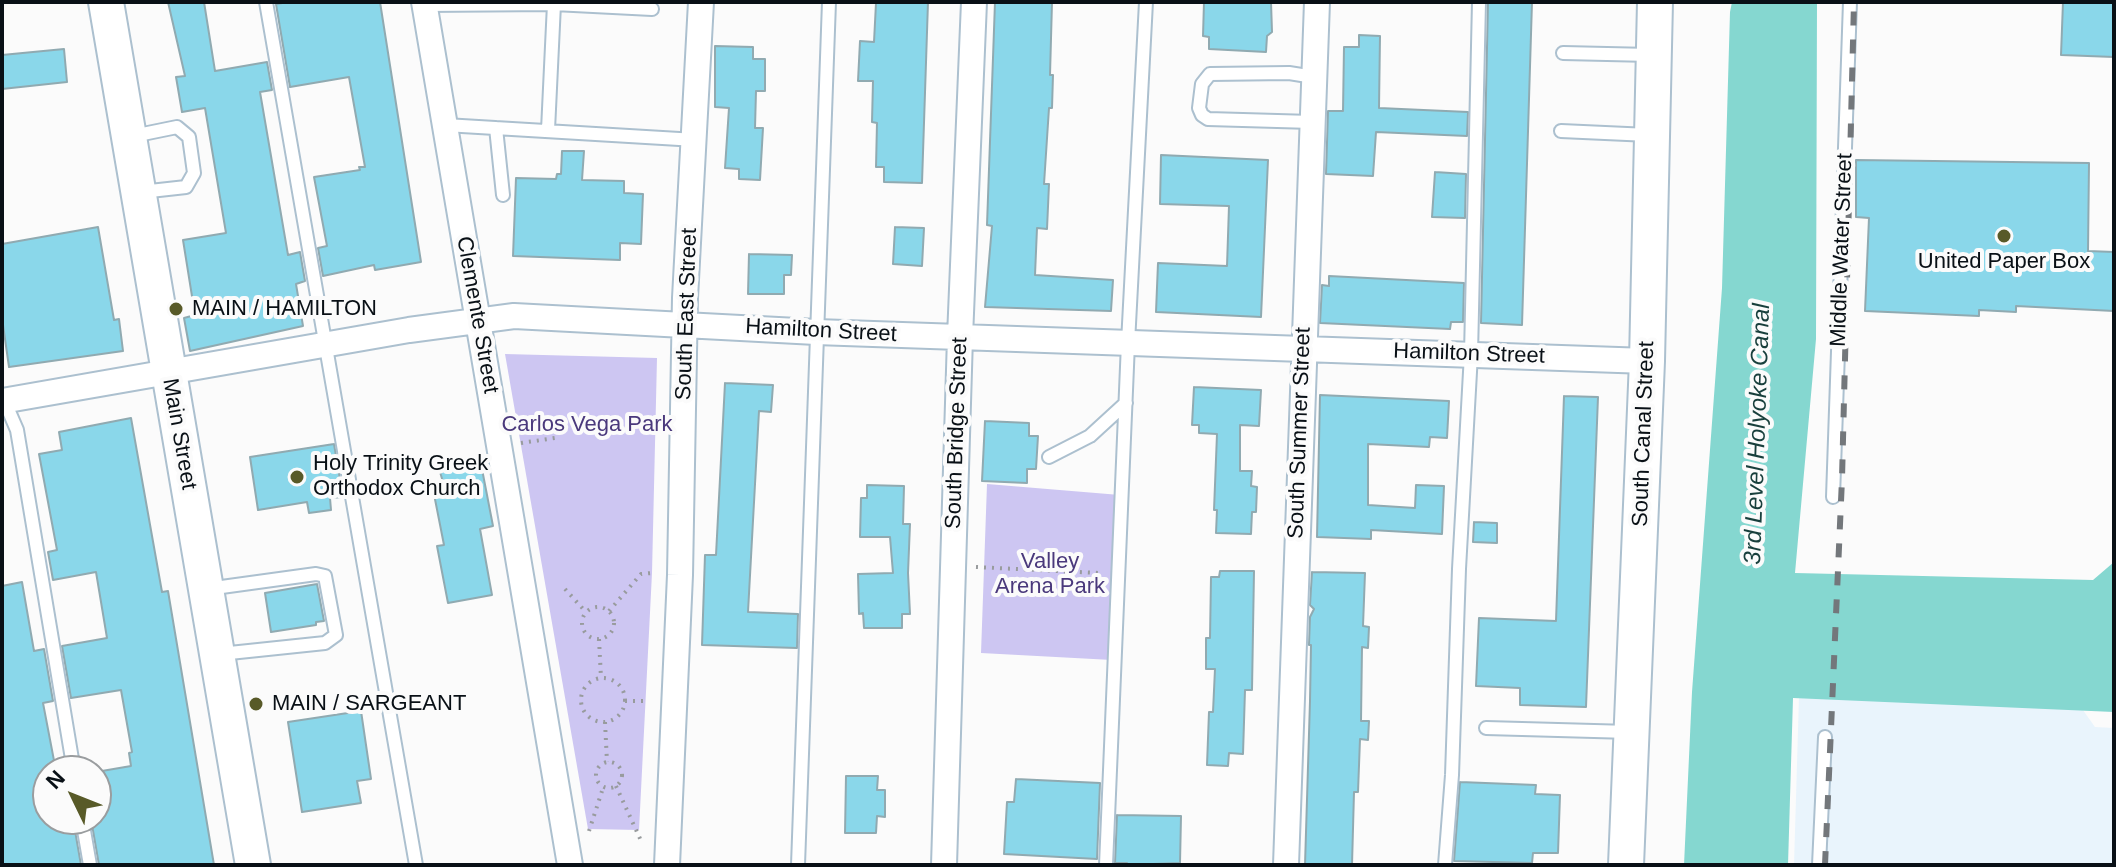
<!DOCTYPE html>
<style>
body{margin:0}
#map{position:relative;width:2116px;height:867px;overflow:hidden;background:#fbfbfb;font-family:Helvetica,sans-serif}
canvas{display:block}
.frame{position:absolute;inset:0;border:4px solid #091016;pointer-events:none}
.north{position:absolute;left:32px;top:755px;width:80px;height:80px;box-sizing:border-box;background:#fbfbfb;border:2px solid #9a9d9f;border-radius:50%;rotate:313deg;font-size:22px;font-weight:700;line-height:32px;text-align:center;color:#091016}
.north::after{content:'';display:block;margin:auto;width:28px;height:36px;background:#585a28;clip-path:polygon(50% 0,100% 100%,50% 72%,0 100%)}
</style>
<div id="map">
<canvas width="2116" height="867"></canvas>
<div class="frame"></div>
<div class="north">N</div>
</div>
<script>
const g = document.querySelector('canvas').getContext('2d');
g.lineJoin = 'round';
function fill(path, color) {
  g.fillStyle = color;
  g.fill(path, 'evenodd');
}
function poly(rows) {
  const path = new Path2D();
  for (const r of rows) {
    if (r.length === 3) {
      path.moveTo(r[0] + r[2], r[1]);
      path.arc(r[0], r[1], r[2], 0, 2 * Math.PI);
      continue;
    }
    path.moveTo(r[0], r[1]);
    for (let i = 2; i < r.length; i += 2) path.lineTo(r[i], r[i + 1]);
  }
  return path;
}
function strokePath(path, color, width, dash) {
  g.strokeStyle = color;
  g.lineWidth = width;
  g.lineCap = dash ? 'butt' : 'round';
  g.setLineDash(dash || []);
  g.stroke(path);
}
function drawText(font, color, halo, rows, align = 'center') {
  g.font = font + ' Helvetica,sans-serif';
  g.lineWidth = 8;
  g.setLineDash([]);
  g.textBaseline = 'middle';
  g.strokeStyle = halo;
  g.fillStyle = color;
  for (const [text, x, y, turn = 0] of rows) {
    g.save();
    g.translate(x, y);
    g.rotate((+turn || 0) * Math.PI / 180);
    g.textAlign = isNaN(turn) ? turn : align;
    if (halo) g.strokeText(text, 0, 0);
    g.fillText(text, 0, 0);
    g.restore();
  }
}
fill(poly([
 [1799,696,2073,696,2095,727,2114,728,2114,865,1794,865]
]), '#e9f4fc');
fill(poly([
 [505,354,657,358,652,573,639,830,588,829],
 [987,484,1120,495,1112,660,981,653]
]), '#cdc6f2');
fill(poly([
 [1732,2,1817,2,1816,339,1795,573,2093,580,2114,562,2114,712,1793,698,1788,865,1684,865,1692,692,1722,288,1730,12]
]), '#85d7d0');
const building = poly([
 [168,2,204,2,215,71,267,62,272,90,260,92,288,255,300,252,305,281,296,284,303,326,190,351,184,318,195,315,183,240,226,233,205,108,182,112,176,77,185,76,168,2],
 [289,2,380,2,421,262,375,270,374,265,323,276,318,248,327,246,314,177,360,170,359,167,365,167,349,77,290,87,276,4,289,2],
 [903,2,928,2,922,183,884,182,884,167,876,167,877,123,872,122,873,81,858,81,860,41,874,42,876,3,903,2],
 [995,2,1052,2,1050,75,1053,75,1052,108,1049,108,1044,184,1049,184,1047,229,1037,228,1035,275,1113,280,1111,311,985,307,992,226,987,225,995,2],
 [1204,2,1271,2,1272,32,1267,36,1266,52,1209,49,1209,37,1203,36,1204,2],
 [1488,2,1532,2,1522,325,1481,323,1488,2],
 [2063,2,2114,2,2114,57,2061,55,2063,2],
 [1359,35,1380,36,1379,108,1468,112,1467,136,1376,132,1373,176,1326,174,1328,111,1343,111,1344,47,1359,47,1359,35],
 [715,46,753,47,753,59,765,59,765,91,756,91,755,128,763,128,760,180,739,179,739,169,725,168,729,108,715,107,715,46],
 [64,49,67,82,2,89,2,55,64,49],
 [562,151,584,151,582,180,624,181,624,193,643,194,641,244,620,243,620,260,513,256,516,178,556,179,557,174,561,174,562,151],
 [1161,155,1268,160,1261,317,1156,312,1158,263,1227,266,1229,206,1160,204,1161,155],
 [1856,160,2089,163,2088,251,2114,252,2114,311,2016,306,2016,312,1979,310,1979,316,1865,311,1869,218,1856,217,1856,160],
 [1435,172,1466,174,1465,218,1432,217,1435,172],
 [98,227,114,320,119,319,123,351,9,367,2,318,2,244,98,227],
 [895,227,924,228,922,266,893,264,895,227],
 [749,254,792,255,791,275,784,275,784,294,748,294,749,254],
 [1329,276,1464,283,1463,322,1451,322,1450,329,1320,323,1322,285,1329,286,1329,276],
 [725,383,773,385,771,412,759,411,748,612,798,614,797,648,702,645,705,555,716,555,725,383],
 [1194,387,1261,390,1259,426,1240,425,1240,471,1252,471,1251,486,1257,487,1256,512,1252,512,1251,534,1216,533,1217,510,1214,510,1217,434,1199,433,1199,425,1192,425,1194,387],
 [1320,395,1449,401,1447,438,1430,437,1429,447,1368,444,1368,505,1415,508,1416,485,1444,486,1442,534,1371,530,1371,539,1317,537,1320,395],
 [1564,396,1598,397,1586,707,1520,705,1520,688,1476,686,1479,618,1556,621,1564,396],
 [131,418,162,592,168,591,214,865,99,865,91,819,96,819,96,772,131,766,129,753,132,752,121,690,71,698,62,646,107,638,96,572,53,580,48,552,57,550,39,454,62,450,59,432,131,418],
 [985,421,1029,423,1029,436,1038,436,1036,469,1027,469,1027,483,982,481,985,421],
 [334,444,343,497,330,498,331,510,309,513,307,502,258,510,250,457,334,444],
 [481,464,493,526,480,529,492,595,448,603,437,546,444,545,432,484,443,482,440,472,481,464],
 [867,485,904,486,903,524,910,524,908,573,910,614,902,614,902,628,864,628,863,613,859,614,858,574,893,573,890,537,860,537,861,498,867,498,867,485],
 [1474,522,1497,523,1497,543,1473,542,1474,522],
 [1220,571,1254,571,1252,690,1245,690,1243,754,1229,753,1228,766,1207,765,1209,712,1213,712,1215,669,1206,669,1206,638,1210,638,1211,577,1219,577,1220,571],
 [1312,572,1365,573,1363,626,1369,627,1368,648,1362,647,1361,721,1369,721,1368,740,1360,739,1358,792,1354,792,1352,865,1305,865,1310,701,1311,645,1309,645,1310,617,1314,609,1310,605,1312,572],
 [22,582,34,651,44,649,53,701,43,703,56,771,48,771,48,819,73,819,81,865,2,865,2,586,22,582],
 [317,584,324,621,316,622,316,625,271,632,265,593,317,584],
 [361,711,371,779,357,781,361,803,302,812,288,722,361,711],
 [846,776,878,776,877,790,885,790,885,817,877,816,876,833,845,833,846,776],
 [1016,779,1100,783,1097,859,1004,854,1007,802,1014,802,1016,779],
 [1460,782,1536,785,1535,794,1560,795,1558,853,1533,853,1532,863,1454,861,1460,782],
 [1117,815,1181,816,1180,863,1127,865,1127,863,1115,863,1117,815]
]);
fill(building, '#8ad7ea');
strokePath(building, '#90aab1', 2);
const lane = poly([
 [266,2,416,865],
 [424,5,554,4],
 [1563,53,1651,55],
 [1312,122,1208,119,1202,115,1199,108,1202,84,1210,74,1289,73,1314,77],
 [445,125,696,140],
 [496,128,503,195],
 [548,130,554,4,652,9],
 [1561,131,1649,135],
 [133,136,177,127,189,137,194,173,186,187,141,192],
 [4,400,17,430,74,771],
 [1049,457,1090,436,1126,403],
 [1833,497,1850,2],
 [207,589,316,574,325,576,336,635,325,643,220,654],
 [1486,728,1630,732],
 [82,819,90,865],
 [798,865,829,2],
 [1106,865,1128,343,1146,2],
 [1445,865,1452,775,1459,569,1471,354,1479,2],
 [1819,865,1825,737]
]);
const street = poly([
 [424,2,570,865],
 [2,401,409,330,514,316,816,332,1647,361],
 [667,865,680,575,685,298,701,2],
 [944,865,960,337,974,2],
 [1286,865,1317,2]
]);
const secondary = poly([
 [106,2,253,865],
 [1626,865,1647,361,1655,2]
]);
strokePath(lane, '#acc0cf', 16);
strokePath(street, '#acc0cf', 28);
strokePath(secondary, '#acc0cf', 38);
strokePath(poly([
 [521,443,555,438],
 [976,567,1099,573],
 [565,589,585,611],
 [598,623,16],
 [609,611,641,574,652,573],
 [599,639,601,678],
 [603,700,22],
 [625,701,647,701],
 [605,722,607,762],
 [609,775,13],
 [616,786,642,843],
 [589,831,603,788]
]), '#989b9d', 4, [2, 6]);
strokePath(lane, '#fff', 12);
strokePath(street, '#fff', 24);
strokePath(secondary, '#fff', 34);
strokePath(poly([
 [1825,865,1842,479,1854,2]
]), '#73777b', 6, [14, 14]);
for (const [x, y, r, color] of [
 [2004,236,8,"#585a28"],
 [176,309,8,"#585a28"],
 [297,477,8,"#585a28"],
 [256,704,8,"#585a28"]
]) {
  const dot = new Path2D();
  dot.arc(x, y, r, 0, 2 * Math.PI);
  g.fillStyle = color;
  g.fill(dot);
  strokePath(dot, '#fbfbfb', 3);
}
drawText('22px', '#091016', '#fbfbfb', [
 ["Middle Water Street",1842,250,-88],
 ["South East Street",687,314,-88],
 ["Clemente Street",477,315,80],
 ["Hamilton Street",821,331,3],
 ["Hamilton Street",1469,354,2],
 ["South Bridge Street",957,433,-88],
 ["South Summer Street",1300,433,-88],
 ["Main Street",179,434,80],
 ["South Canal Street",1644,434,-88]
]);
drawText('22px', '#091016', '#fbfbfb', [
 ["United Paper Box",2004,262,"center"],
 ["MAIN / HAMILTON",192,309],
 ["Holy Trinity Greek",313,464],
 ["Orthodox Church",313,489],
 ["MAIN / SARGEANT",272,704]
], 'left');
drawText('22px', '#4a397c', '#fbfbfb', [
 ["Carlos Vega Park",587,425],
 ["Valley",1050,562],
 ["Arena Park",1050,587]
]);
drawText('italic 24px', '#183f3c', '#fbfbfb', [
 ["3rd Level Holyoke Canal",1758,434,-88]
]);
</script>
